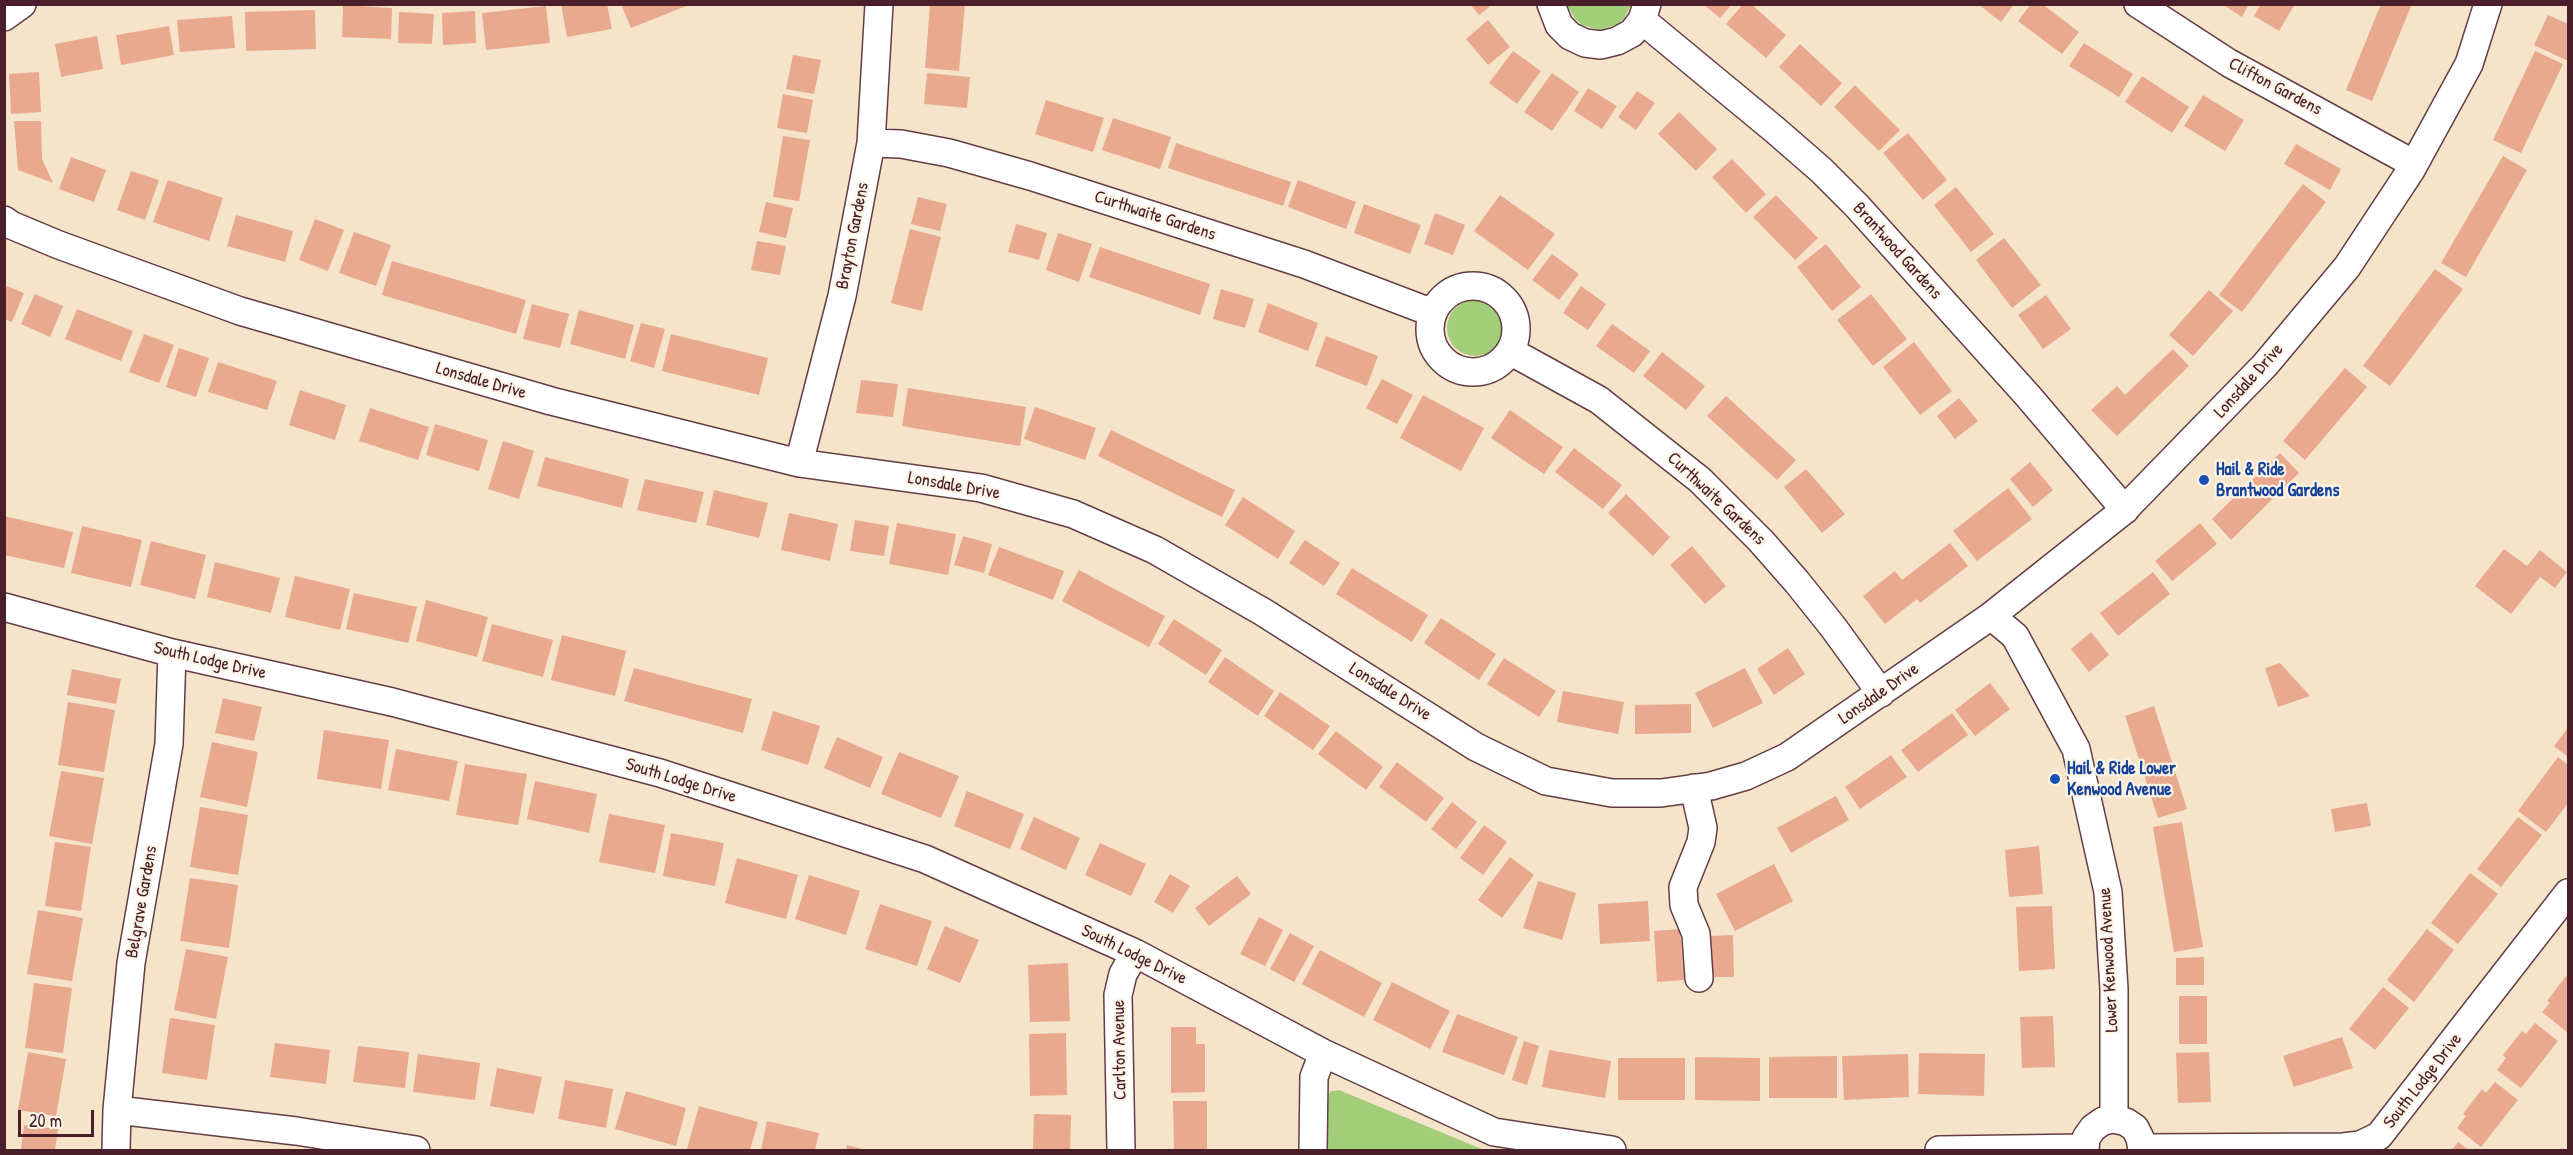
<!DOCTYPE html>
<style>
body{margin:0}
#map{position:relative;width:2573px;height:1155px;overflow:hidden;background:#f5e4ca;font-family:"Patrick Hand",sans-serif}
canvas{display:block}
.frame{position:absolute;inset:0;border:6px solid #4a1f2b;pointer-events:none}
.scale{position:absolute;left:18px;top:1110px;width:76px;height:27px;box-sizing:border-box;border:3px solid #4a1f2b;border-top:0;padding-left:8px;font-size:18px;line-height:21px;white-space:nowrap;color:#4a1f2b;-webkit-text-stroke:4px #fcf5e5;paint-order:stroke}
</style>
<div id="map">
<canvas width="2573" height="1155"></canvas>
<div class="frame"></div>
<div class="scale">20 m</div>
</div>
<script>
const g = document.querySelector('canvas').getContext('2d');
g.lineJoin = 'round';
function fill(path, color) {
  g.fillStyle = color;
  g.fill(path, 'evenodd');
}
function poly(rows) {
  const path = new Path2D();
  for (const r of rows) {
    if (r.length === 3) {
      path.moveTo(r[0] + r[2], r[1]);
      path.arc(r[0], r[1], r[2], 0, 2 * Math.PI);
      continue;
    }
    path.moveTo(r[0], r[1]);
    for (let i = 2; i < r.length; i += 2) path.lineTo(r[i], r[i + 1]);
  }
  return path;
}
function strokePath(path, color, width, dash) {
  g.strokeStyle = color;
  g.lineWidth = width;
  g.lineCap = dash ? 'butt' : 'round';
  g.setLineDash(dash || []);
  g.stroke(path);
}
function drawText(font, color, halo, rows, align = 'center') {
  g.font = font + ' "Patrick Hand",sans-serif';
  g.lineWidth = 4.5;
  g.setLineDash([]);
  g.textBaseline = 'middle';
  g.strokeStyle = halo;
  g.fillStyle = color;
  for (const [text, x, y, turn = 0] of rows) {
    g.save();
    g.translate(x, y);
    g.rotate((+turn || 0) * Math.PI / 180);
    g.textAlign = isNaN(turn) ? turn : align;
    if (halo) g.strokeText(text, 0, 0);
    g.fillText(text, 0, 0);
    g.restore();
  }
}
fill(poly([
 [1567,5,1567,4,1631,5,1624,18,1618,24,1600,30,1582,25,1575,19],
 [1475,328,28],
 [1339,1090,1484,1150,1323,1150,1323,1103,1331,1091]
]), '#a2cd79');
fill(poly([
 [561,4,607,4,612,29,567,37],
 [621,4,689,4,689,5,631,28],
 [930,4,965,4,959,71,925,68],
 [1470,4,1493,4,1479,15],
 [1703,4,1732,4,1720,18],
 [1743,4,1751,4,1786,35,1766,58,1726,24],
 [1978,4,2014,4,2001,22],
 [2031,4,2042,4,2079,32,2062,54,2018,21],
 [2222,4,2249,4,2242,17],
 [2261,4,2295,4,2279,31,2254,16],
 [2381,4,2412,4,2372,101,2346,90],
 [343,5,392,8,391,39,342,37],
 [546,6,550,43,486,50,482,13],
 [315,10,316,49,246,51,245,12],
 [475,11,476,43,443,45,442,13],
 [399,12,434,14,432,44,398,43],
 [2548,15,2568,24,2568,61,2534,45],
 [232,16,235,48,180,52,177,20],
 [1488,20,1510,47,1488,65,1466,39],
 [169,26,174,55,121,65,116,35],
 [97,36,103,69,61,77,55,44],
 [2084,43,2133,74,2119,97,2069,66],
 [1800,44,1842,83,1821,106,1779,67],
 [1513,51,1541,71,1517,104,1489,83],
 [2535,51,2563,64,2521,153,2493,140],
 [793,55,821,60,814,94,786,89],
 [39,72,41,112,11,114,9,74],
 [927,73,970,77,967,108,924,104],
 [1552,73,1579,92,1552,131,1524,112],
 [2142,76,2189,107,2172,133,2125,102],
 [1855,85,1900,130,1879,151,1834,107],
 [1588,88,1617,106,1602,129,1574,111],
 [1637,91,1655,103,1636,130,1618,117],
 [783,94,813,100,807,133,777,128],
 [2203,95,2244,120,2225,151,2184,126],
 [1046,100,1104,118,1093,152,1035,134],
 [1679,112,1717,149,1696,171,1658,134],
 [1113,118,1171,137,1160,169,1102,150],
 [14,121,41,121,42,159,53,183,18,170],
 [1908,133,1947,180,1923,200,1883,153],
 [783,136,810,140,799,201,773,197],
 [1176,143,1291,182,1283,206,1168,168],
 [2296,144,2341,169,2330,190,2284,164],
 [2503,156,2527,170,2466,277,2441,263],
 [71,157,106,170,94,202,59,189],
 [1732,159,1766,194,1746,213,1712,177],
 [131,171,159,180,145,220,117,210],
 [168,180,223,198,209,241,153,222],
 [1298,180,1356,202,1346,229,1288,207],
 [2303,184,2326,202,2242,312,2219,295],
 [1956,187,1994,234,1971,252,1934,205],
 [1500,195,1555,234,1528,270,1474,231],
 [1776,195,1818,238,1795,260,1753,217],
 [918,197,947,204,940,231,911,224],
 [766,202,793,208,786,238,759,232],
 [1364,204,1421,225,1410,254,1354,233],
 [1435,213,1465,225,1453,255,1424,244],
 [236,215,293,231,285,262,227,246],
 [315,219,344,230,328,271,299,260],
 [1016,224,1047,233,1039,260,1008,252],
 [910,229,941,237,922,311,891,303],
 [354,232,391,245,376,286,339,273],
 [1058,233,1092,244,1079,282,1046,270],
 [2004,238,2041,285,2012,308,1976,260],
 [757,241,786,246,780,275,751,270],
 [1826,244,1861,287,1832,311,1797,267],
 [1100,247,1210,284,1200,315,1089,277],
 [1552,254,1579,274,1559,300,1532,280],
 [392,261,526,300,516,334,382,295],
 [2435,269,2463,289,2390,386,2363,366],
 [4,285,24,293,12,322,4,319],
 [1581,286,1606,304,1588,330,1563,313],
 [1221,289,1254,299,1245,328,1213,319],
 [2209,290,2233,311,2193,356,2169,335],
 [35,294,63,306,50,337,21,324],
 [1871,294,1907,339,1873,366,1837,320],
 [2046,295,2071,329,2043,349,2018,315],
 [1268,303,1318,323,1308,351,1258,332],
 [532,304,569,314,560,348,523,339],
 [77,309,133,331,121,361,65,339],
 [579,310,634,325,625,359,570,344],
 [641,323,665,329,654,368,630,361],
 [1612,324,1650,351,1634,373,1596,346],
 [144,334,174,345,159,383,129,372],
 [671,334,768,358,759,395,662,371],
 [1326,336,1378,356,1367,386,1315,366],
 [1914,342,1952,391,1920,415,1883,367],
 [179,348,209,358,196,397,166,387],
 [2173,349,2189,366,2117,436,2091,410,2117,386,2125,395],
 [1662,352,1705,386,1686,410,1643,376],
 [218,362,277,381,267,410,208,392],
 [2345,368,2367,387,2305,460,2283,441],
 [1382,379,1413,395,1397,424,1366,408],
 [861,380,898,384,893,417,856,413],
 [908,388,1026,407,1020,446,902,426],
 [300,390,346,405,335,440,289,425],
 [1423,395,1484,428,1461,471,1400,438],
 [1726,396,1796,460,1777,480,1707,416],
 [1959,398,1978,421,1955,439,1937,416],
 [1035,407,1096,428,1085,460,1024,439],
 [370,408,429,427,418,460,359,441],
 [1510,410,1563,447,1544,474,1491,438],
 [435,424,488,440,479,471,426,455],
 [1111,430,1235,490,1222,517,1098,456],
 [503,441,534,451,519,499,488,489],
 [1574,448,1622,485,1603,509,1555,472],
 [2280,453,2299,473,2231,540,2212,519],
 [545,457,629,479,622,508,537,486],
 [2030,462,2053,490,2033,507,2010,479],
 [1806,469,1845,514,1822,533,1784,487],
 [645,479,704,492,696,523,637,510],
 [2008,488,2032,519,1977,561,1953,531],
 [714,490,768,503,759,538,706,525],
 [1626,494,1670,537,1653,556,1608,513],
 [1243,497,1295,531,1278,559,1225,525],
 [789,513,838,524,830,561,781,550],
 [4,516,73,532,64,568,4,555],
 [855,520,889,526,884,556,850,551],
 [897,523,956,534,948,575,889,564],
 [2200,523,2217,544,2172,581,2155,561],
 [82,526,142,540,131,587,71,573],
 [963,536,992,544,984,573,954,565],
 [1305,540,1340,563,1324,586,1289,563],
 [151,541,206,555,195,599,140,585],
 [1950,543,1968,566,1920,603,1917,599,1885,624,1863,596,1895,571,1902,580],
 [1692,546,1726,586,1705,604,1670,565],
 [999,547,1064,571,1053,600,988,575],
 [2504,549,2527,566,2540,550,2567,572,2555,588,2540,577,2511,614,2475,586],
 [215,562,280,578,271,613,207,597],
 [1352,568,1428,615,1412,642,1336,594],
 [1079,570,1165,616,1149,647,1062,601],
 [2153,572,2170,594,2118,636,2100,613],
 [295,576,350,589,340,630,285,617],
 [354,593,417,607,408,643,346,629],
 [426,600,488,617,477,657,416,641],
 [1441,618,1496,654,1479,680,1424,643],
 [1174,619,1222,650,1206,675,1158,644],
 [492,624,553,640,543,677,482,661],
 [2091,632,2109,655,2089,672,2071,649],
 [562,635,626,651,615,696,551,680],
 [1788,648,1805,674,1774,695,1757,669],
 [1225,657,1274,691,1258,716,1208,682],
 [1504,658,1556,691,1539,717,1487,684],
 [2280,663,2310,696,2278,707,2265,668],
 [634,668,752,699,743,733,624,701],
 [1745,668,1763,703,1713,728,1695,693],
 [72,669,121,679,116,704,67,695],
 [1990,683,2010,709,1975,736,1955,710],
 [1563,691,1624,702,1618,734,1557,722],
 [1280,692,1330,726,1313,750,1264,716],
 [223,698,262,707,254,741,215,733],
 [68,702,115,710,104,772,58,765],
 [1691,704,1691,733,1635,734,1635,705],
 [2154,706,2187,809,2158,818,2125,716],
 [773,711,820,726,808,765,761,750],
 [1952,713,1968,735,1918,772,1901,750],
 [2568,728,2568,757,2554,746],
 [324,730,389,740,381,789,317,779],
 [1336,731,1383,767,1366,790,1318,754],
 [837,737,883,757,870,788,824,768],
 [212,742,258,752,247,807,200,797],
 [396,749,458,761,449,801,388,790],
 [899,752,959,776,941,818,881,794],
 [1891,755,1907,777,1860,809,1845,787],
 [2558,757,2568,765,2568,803,2546,832,2518,811],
 [1397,762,1444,798,1426,822,1379,787],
 [465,764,527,774,518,825,456,815],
 [61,771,104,778,92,844,49,836],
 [535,781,597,794,589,833,527,819],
 [967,791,1024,814,1010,849,954,826],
 [1836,796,1849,820,1791,853,1777,828],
 [1452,802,1477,822,1456,849,1431,829],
 [2367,803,2371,826,2335,832,2331,809],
 [200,807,248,815,238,875,190,867],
 [609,814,665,825,655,873,599,862],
 [1034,817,1080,838,1066,870,1020,849],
 [2518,817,2542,835,2501,887,2477,869],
 [2182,822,2203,947,2174,952,2153,827],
 [1484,825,1507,842,1483,875,1460,858],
 [671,833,724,843,715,886,663,876],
 [55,842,91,847,81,911,45,906],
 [1100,843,1146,864,1131,896,1085,875],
 [2039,846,2043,894,2009,897,2005,850],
 [1510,857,1534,875,1502,918,1478,900],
 [737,858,798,875,786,919,725,903],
 [1774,864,1793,901,1735,931,1716,894],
 [2470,873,2498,894,2458,944,2431,923],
 [1170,874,1190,886,1173,913,1154,902],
 [809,875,860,891,846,935,795,919],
 [1237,876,1251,894,1209,926,1195,908],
 [190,878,238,885,229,948,180,941],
 [1538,881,1576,893,1562,940,1523,928],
 [1648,901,1650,941,1600,944,1598,904],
 [880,904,932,921,917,966,865,949],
 [2052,906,2055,969,2019,971,2016,907],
 [38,910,83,918,72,981,27,974],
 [1259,917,1283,930,1265,966,1240,954],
 [945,926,979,940,960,983,927,969],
 [1680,929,1684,980,1657,982,1654,931],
 [2427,929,2454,950,2414,1002,2387,980],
 [1290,933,1314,946,1294,982,1270,969],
 [1733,935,1734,977,1712,977,1710,936],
 [186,949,228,957,216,1019,174,1010],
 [1320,950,1382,983,1364,1017,1302,984],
 [2204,957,2204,985,2176,985,2176,958],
 [1068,963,1070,1021,1030,1022,1028,965],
 [2566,976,2568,978,2568,1033,2542,1012,2550,1003,2547,1001],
 [1392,982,1450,1011,1430,1049,1373,1020],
 [34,983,72,988,63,1053,25,1048],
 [2383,987,2409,1008,2375,1050,2349,1029],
 [2179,996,2207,996,2207,1044,2179,1044],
 [1457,1014,1518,1037,1504,1075,1442,1052],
 [2053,1016,2055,1067,2022,1068,2020,1017],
 [170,1018,215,1025,207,1080,162,1073],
 [2535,1023,2558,1041,2521,1088,2497,1070,2506,1058,2503,1055,2522,1031,2526,1034],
 [1171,1027,1196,1027,1196,1044,1205,1044,1205,1092,1171,1093],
 [1066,1033,1067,1095,1030,1096,1029,1034],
 [2342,1037,2353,1068,2294,1087,2283,1056],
 [1524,1041,1539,1046,1527,1085,1512,1080],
 [275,1043,330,1050,326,1084,270,1077],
 [358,1046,409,1052,405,1088,353,1082],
 [1549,1050,1611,1061,1605,1098,1542,1087],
 [28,1052,66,1059,56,1116,18,1110],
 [2209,1052,2211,1102,2178,1103,2176,1053],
 [1919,1053,1985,1054,1984,1096,1918,1094],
 [418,1054,480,1063,475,1100,413,1092],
 [1908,1054,1909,1097,1844,1100,1842,1056],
 [1837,1056,1837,1098,1769,1098,1769,1057],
 [1695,1057,1760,1058,1760,1101,1695,1100],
 [1618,1058,1685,1058,1685,1100,1618,1100],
 [497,1068,542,1077,534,1114,490,1106],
 [565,1080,613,1089,606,1128,558,1119],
 [2495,1082,2518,1100,2481,1147,2457,1128,2466,1116,2463,1114,2482,1089,2486,1093],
 [626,1091,686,1108,676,1146,615,1129],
 [1173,1101,1207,1101,1207,1149,1174,1150],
 [699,1106,758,1122,750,1150,687,1149],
 [1034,1114,1071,1115,1070,1150,1033,1150],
 [767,1121,819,1133,815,1150,761,1150],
 [24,1125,58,1129,55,1150,21,1150],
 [2458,1142,2469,1150,2452,1150],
 [847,1145,865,1150,846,1150]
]), '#e8a98f');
const minor = poly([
 [1551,4,1559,25,1570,36,1585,43,1601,45,1617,41,1632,33,1642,20,1647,4],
 [2138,4,2229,63,2414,164],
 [4,17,22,4],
 [1642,20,1775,130,1821,170,1857,206,2028,396,2125,510],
 [871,143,901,144,949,153,1030,176,1304,264,1433,313],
 [4,220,11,225,59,245,240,311,551,401,799,463,981,488,1073,514,1155,550,1263,612,1476,747,1546,781,1612,793,1661,793,1711,786,1746,776,1787,757,1991,616,2122,512,2265,365,2347,267,2411,170,2469,64,2488,4],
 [1473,329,43],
 [1510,351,1599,400,1700,480,1761,541,1797,582,1833,627,1881,693],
 [799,463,842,296,871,143,879,4],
 [4,607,172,653,392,702,660,773,925,859,1135,953,1323,1053,1494,1132,1612,1150],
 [1991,616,2015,636,2076,749,2108,892,2114,989,2114,1119],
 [1694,788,1703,828,1701,842,1683,887,1684,905,1696,934,1699,978],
 [117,1110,296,1131,416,1150],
 [2142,1148,2343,1147,2360,1145,2379,1136,2568,893],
 [116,1150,117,1110,131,963,169,744,172,653],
 [1121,1150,1118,995,1123,974,1135,953],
 [1313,1150,1314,1077,1323,1053],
 [1939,1150,2085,1148],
 [2085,1150,2086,1138,2093,1128,2103,1121,2114,1119,2126,1122,2135,1128,2140,1138,2142,1150]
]);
strokePath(minor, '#643d43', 30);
strokePath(minor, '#fff', 27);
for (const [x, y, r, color] of [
 [2204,480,6,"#1a4fb4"],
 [2055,779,6,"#1a4fb4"]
]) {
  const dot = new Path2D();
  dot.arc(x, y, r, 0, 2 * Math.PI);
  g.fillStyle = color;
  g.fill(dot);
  strokePath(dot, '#fcf5e5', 2);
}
drawText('18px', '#4a1f2b', '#fcf5e5', [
 ["Clifton Gardens",2275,87,28],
 ["Curthwaite Gardens",1155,216,18],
 ["Brayton Gardens",853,236,-79],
 ["Brantwood Gardens",1897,251,48],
 ["Lonsdale Drive",481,381,16],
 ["Lonsdale Drive",2249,381,-48],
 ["Lonsdale Drive",954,486,10],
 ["Curthwaite Gardens",1716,499,43],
 ["South Lodge Drive",210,661,13],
 ["Lonsdale Drive",1390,692,32],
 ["Lonsdale Drive",1879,694,-35],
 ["South Lodge Drive",681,781,17],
 ["Belgrave Gardens",142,902,-80],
 ["South Lodge Drive",1134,955,26],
 ["Lower Kenwood Avenue",2109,960,-93],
 ["Carlton Avenue",1120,1050,-91],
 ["South Lodge Drive",2423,1081,-52]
]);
drawText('bold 18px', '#164399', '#fcf5e5', [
 ["Hail & Ride",2216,470],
 ["Brantwood Gardens",2216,491],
 ["Hail & Ride Lower",2067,769],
 ["Kenwood Avenue",2067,790]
], 'left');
</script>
